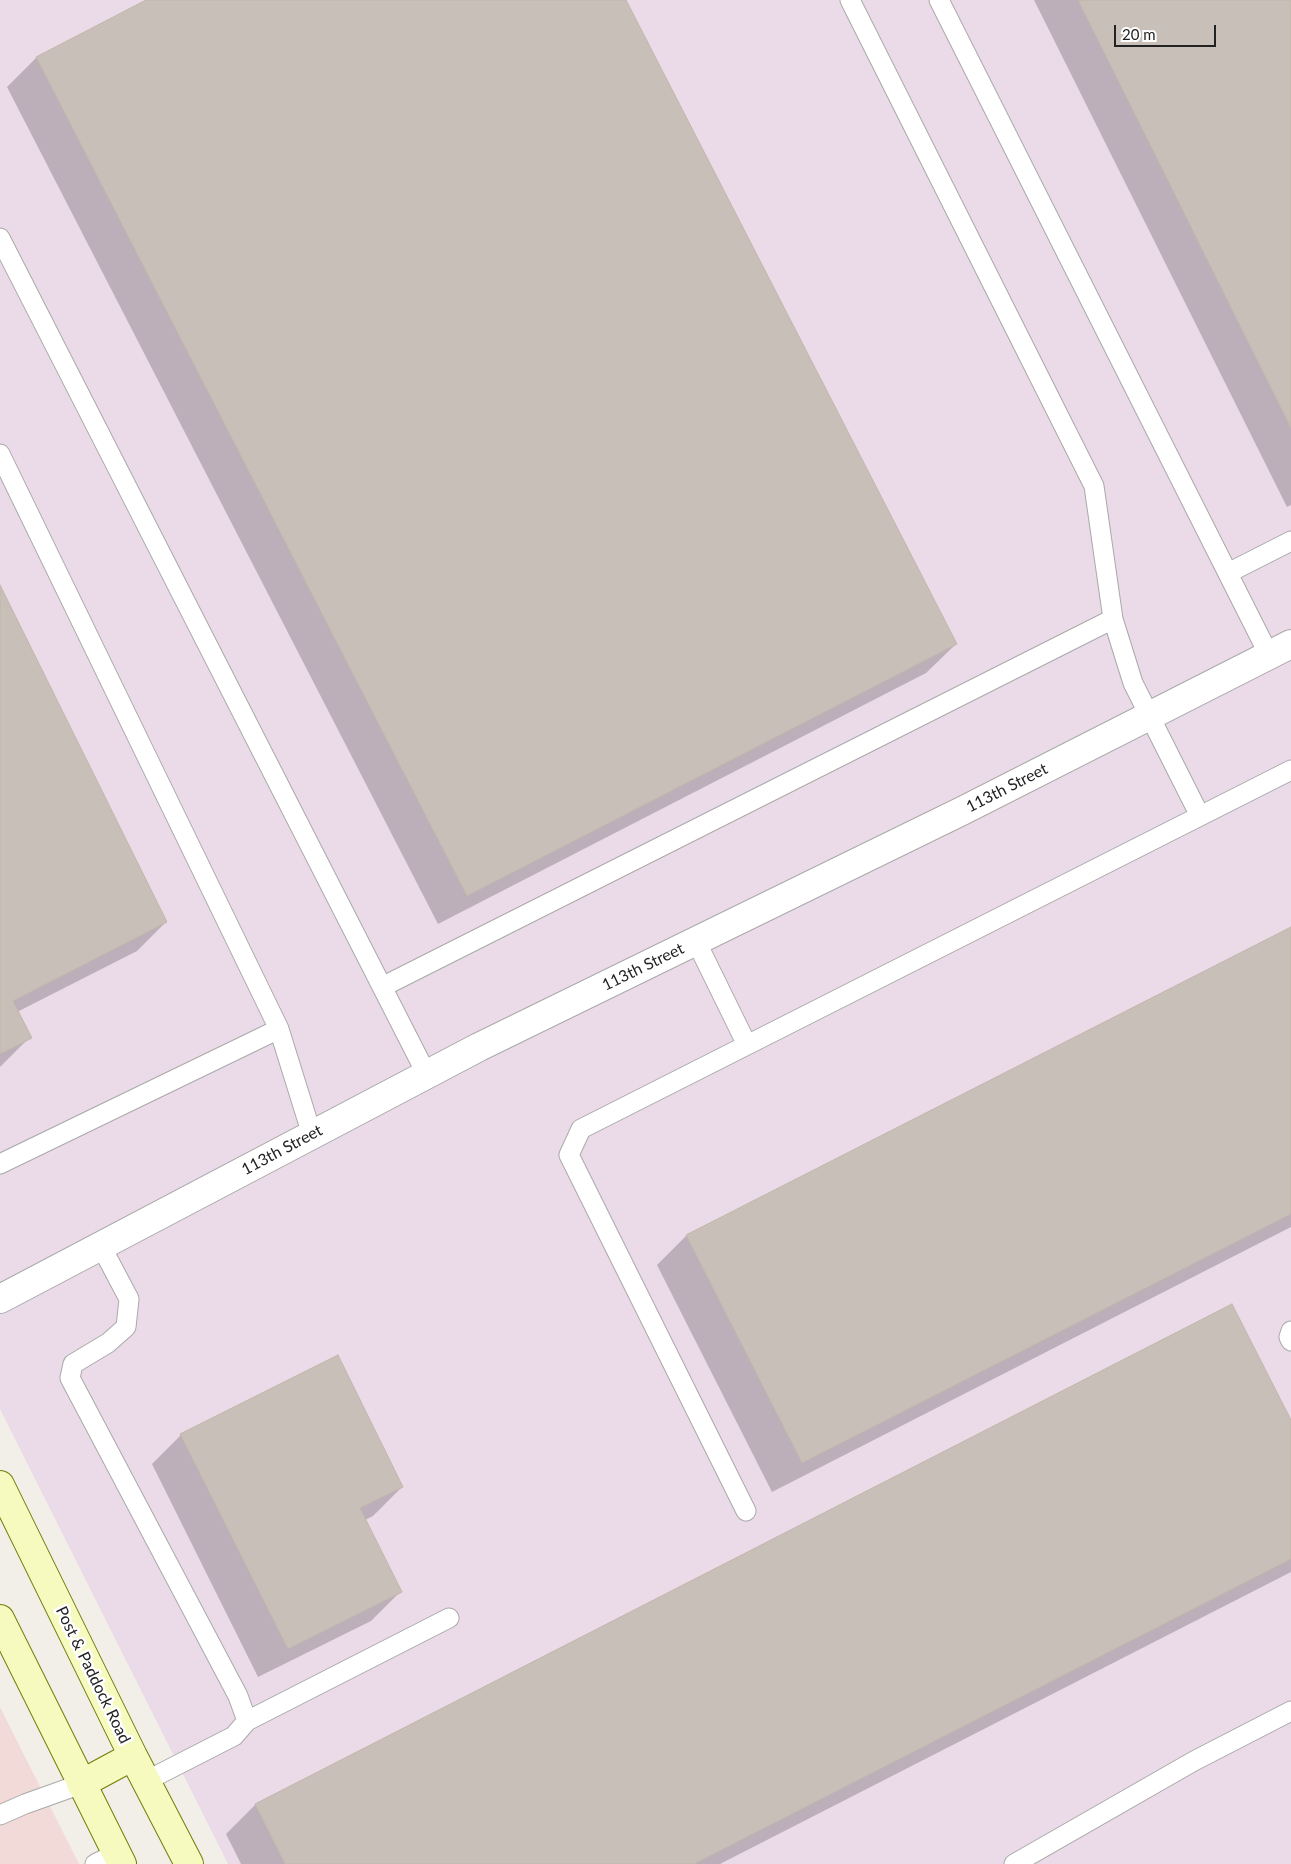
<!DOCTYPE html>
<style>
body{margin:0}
#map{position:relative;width:1291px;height:1864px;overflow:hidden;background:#f2efe9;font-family:Lato,sans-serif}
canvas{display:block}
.scale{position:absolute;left:1114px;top:25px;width:102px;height:22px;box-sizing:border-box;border:2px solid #222;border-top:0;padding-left:6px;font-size:15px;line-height:18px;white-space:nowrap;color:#222;-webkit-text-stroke:4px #fff;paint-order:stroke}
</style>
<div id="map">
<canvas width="1291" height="1864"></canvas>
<div class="scale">20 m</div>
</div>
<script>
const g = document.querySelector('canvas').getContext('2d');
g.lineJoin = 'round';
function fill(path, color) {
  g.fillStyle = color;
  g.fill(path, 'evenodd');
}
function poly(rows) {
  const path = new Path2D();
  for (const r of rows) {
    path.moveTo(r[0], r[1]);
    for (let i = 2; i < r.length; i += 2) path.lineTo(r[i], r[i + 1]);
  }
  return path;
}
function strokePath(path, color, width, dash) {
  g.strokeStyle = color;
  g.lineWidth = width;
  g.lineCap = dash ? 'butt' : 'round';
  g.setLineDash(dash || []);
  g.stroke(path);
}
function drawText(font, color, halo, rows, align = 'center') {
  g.font = font + ' Lato,sans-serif';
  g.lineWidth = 5;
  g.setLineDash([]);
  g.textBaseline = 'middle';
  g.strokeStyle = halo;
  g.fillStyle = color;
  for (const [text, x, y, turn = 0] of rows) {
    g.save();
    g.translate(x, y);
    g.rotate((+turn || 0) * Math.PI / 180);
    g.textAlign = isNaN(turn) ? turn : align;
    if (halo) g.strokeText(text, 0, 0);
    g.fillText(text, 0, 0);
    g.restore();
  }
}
fill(poly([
 [0,1707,79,1864,0,1864]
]), '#f2dad9');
fill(poly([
 [0,0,1291,0,1291,1864,228,1864,0,1409]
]), '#ebdbe8');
fill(poly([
 [149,0,624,0,956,644,926,673,438,924,7,87,36,58],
 [1034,0,1291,0,1291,505,1287,507],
 [0,588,166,922,137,951,17,1012,30,1037,0,1067],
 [1291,928,1291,1227,772,1492,657,1265,686,1236],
 [1231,1305,1291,1422,1291,1572,720,1864,241,1864,226,1834,255,1805],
 [181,1435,402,1487,373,1516,365,1520,401,1591,371,1621,258,1677,152,1464]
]), '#0003');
const building = poly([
 [146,0,626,0,957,644,467,896,36,57,146,0],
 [1078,0,1291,0,1291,428,1078,0],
 [0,585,167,922,13,1001,32,1038,0,1054,0,585],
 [1291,927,1291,1214,802,1463,686,1235,1291,927],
 [1232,1304,1291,1420,1291,1559,694,1864,285,1864,255,1804,1232,1304],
 [338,1355,403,1487,360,1508,402,1592,288,1649,180,1434,338,1355]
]);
fill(building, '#c7bfb8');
strokePath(building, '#c4b6ab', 1);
const lane = poly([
 [850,0,1094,486,1113,619,1133,683,1200,816],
 [939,0,1269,655],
 [0,238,427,1075],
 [0,454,279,1029],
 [1228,573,1291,541],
 [696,941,747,1045],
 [382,987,1113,619],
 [0,1164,279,1029,312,1135],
 [101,1246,129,1299,126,1327,108,1343,73,1364,70,1378,238,1696,247,1721,234,1736,146,1781],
 [1291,1331,1289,1337,1291,1341],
 [746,1511,569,1155,581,1129,1291,770],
 [247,1721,449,1618],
 [0,1815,25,1804,81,1784],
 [95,1864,117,1853],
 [1014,1864,1194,1761,1291,1711]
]);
const street = poly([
 [0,1299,479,1047,962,811,1291,644]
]);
const secondary = poly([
 [0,1485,133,1756,189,1864],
 [0,1619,122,1864],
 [81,1784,133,1756]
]);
strokePath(lane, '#a9a9a9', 21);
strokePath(street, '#a9a9a9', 30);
strokePath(secondary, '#707d05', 30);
strokePath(lane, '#fff', 19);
strokePath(street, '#fff', 28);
strokePath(secondary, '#f7fabf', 28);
drawText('16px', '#222', '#fff', [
 ["113th Street",1007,788,-27],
 ["113th Street",643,967,-26],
 ["113th Street",282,1150,-28],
 ["Post & Paddock Road",93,1675,64]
]);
</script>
